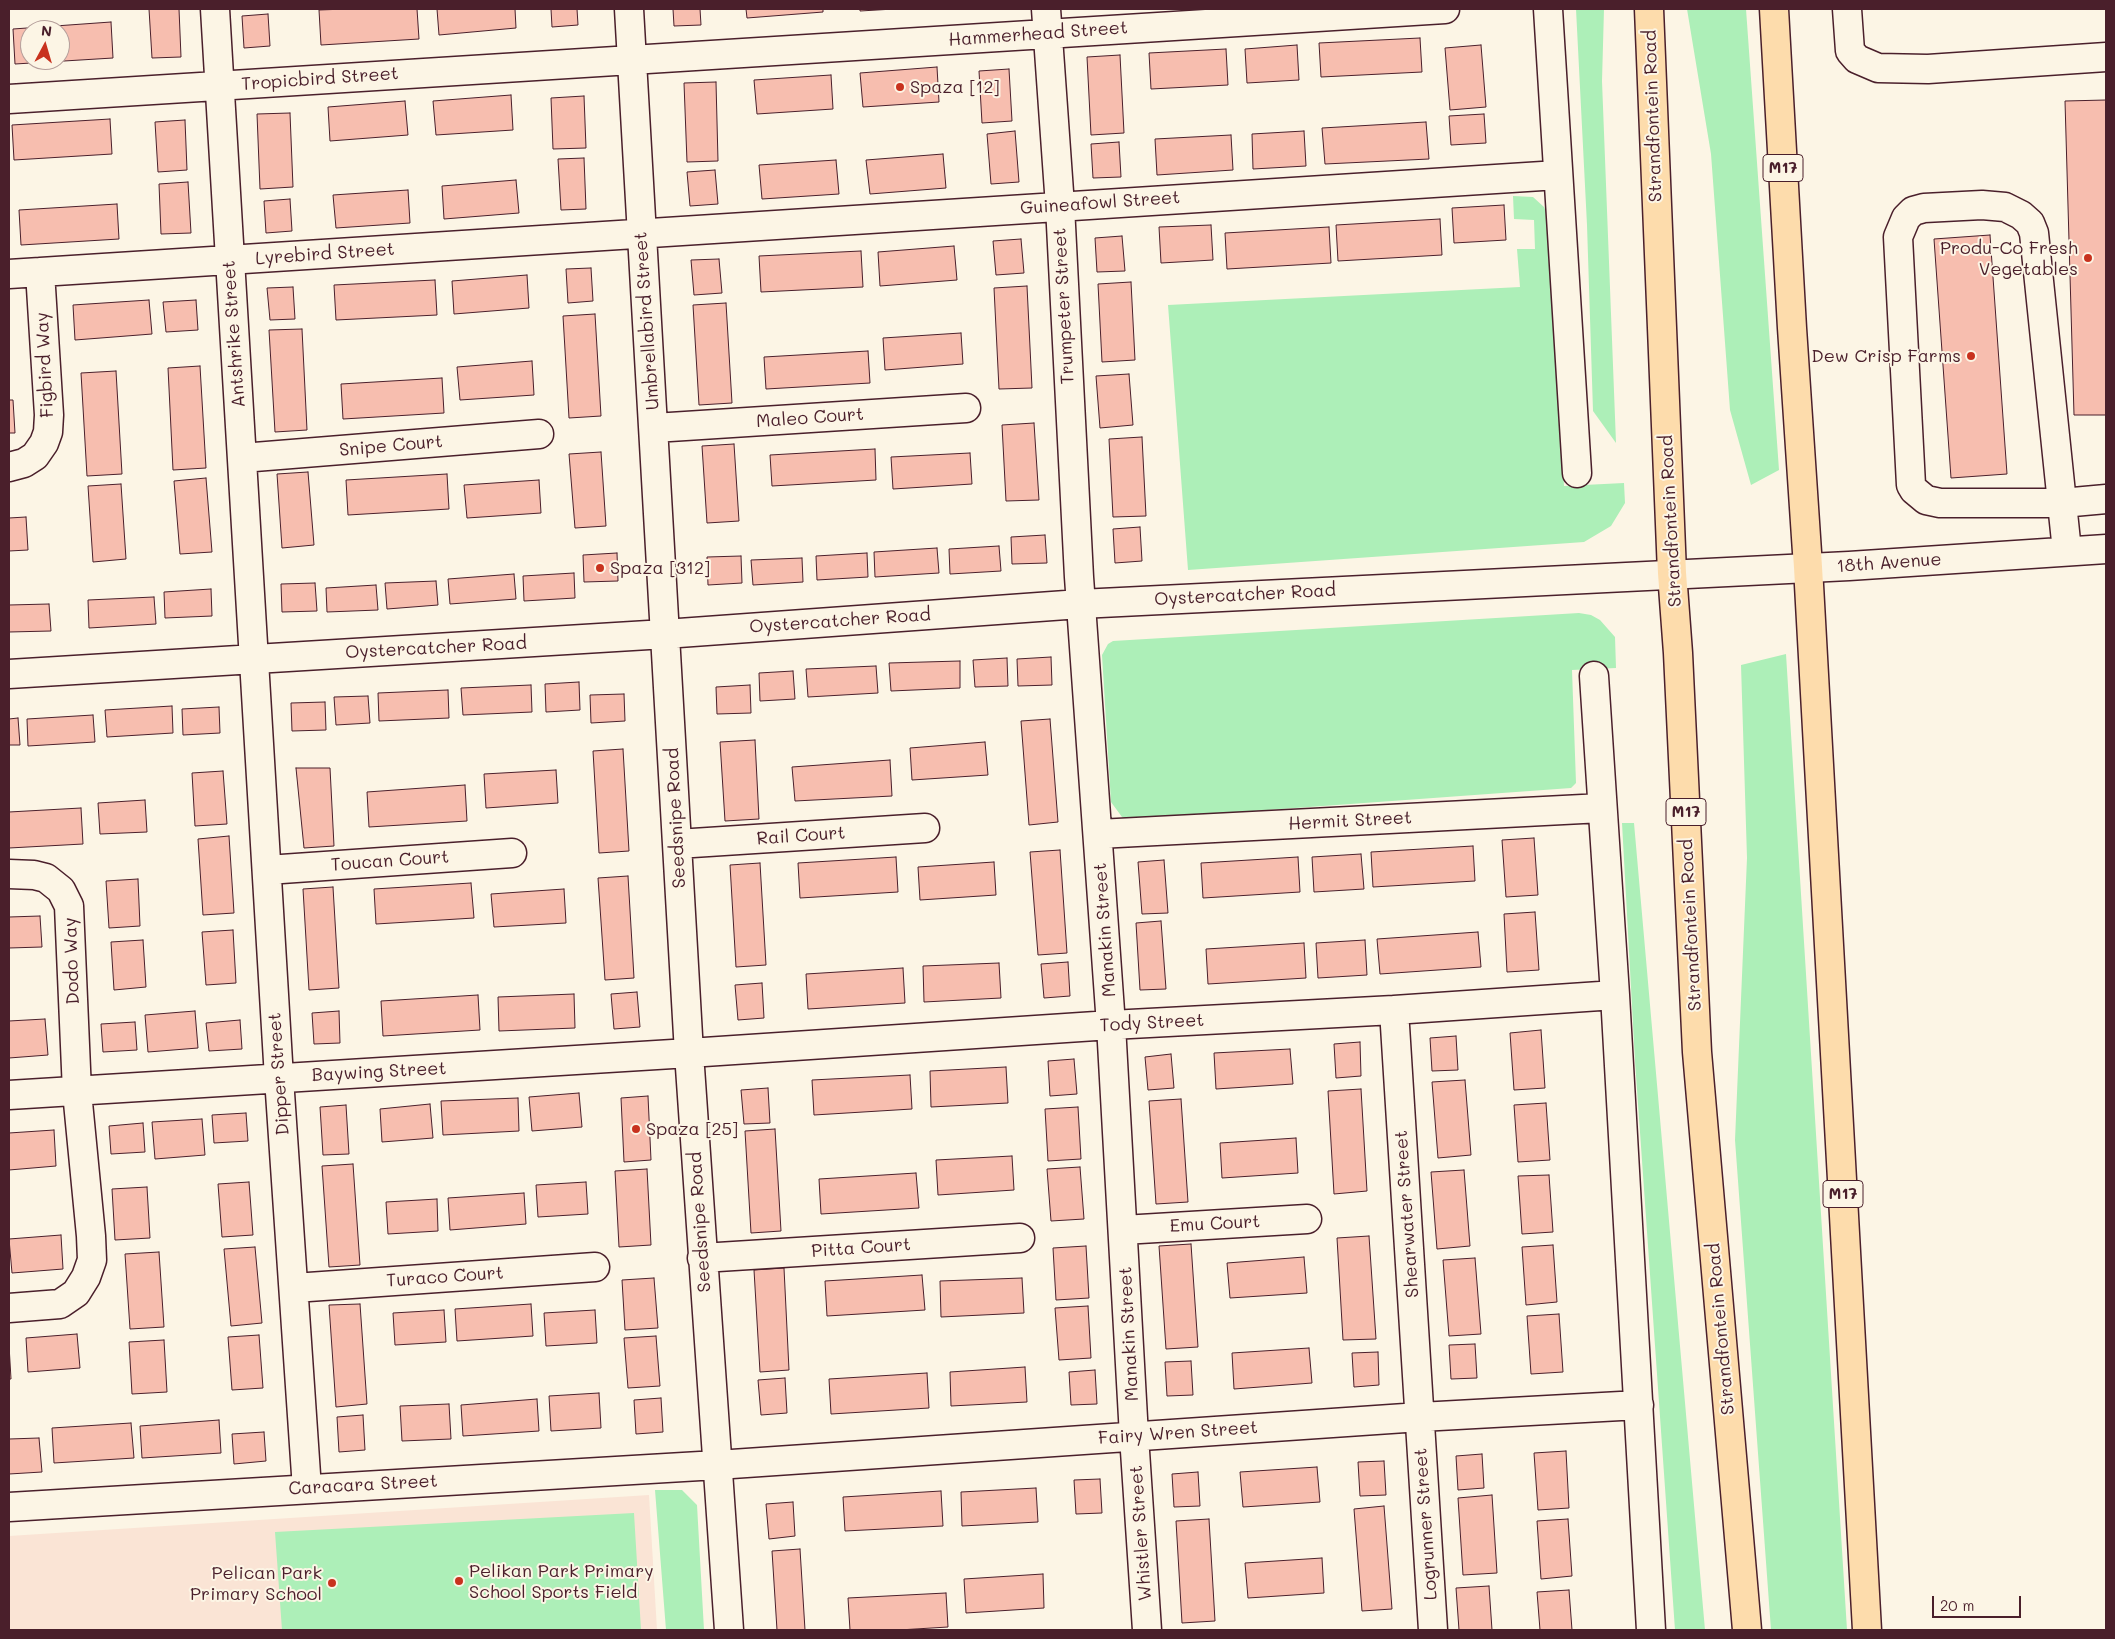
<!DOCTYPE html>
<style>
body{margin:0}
#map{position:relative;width:2115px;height:1639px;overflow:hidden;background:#fcf5e5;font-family:Mali,sans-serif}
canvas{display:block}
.frame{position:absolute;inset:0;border:10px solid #4a1f2b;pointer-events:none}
.north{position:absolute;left:20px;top:20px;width:50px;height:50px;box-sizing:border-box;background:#fcf5e5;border:1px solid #b59f9b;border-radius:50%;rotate:6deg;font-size:14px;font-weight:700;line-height:20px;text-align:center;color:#4a1f2b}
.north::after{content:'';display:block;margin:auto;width:18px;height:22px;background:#c8321e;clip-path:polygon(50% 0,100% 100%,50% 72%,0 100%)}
.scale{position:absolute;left:1932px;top:1596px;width:89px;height:22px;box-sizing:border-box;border:2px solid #4a1f2b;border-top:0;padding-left:6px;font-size:15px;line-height:18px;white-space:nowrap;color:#4a1f2b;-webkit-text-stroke:4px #fcf5e5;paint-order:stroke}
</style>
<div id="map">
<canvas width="2115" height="1639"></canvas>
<div class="frame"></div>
<div class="north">N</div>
<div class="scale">20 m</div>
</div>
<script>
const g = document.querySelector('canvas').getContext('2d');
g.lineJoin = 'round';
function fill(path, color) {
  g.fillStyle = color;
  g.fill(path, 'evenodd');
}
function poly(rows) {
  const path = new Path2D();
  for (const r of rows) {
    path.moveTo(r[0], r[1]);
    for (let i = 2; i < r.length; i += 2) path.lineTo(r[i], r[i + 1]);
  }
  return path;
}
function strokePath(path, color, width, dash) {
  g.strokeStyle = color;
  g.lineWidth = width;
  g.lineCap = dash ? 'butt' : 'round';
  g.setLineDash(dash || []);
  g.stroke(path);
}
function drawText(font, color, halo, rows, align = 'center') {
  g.font = font + ' Mali,sans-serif';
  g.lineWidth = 4;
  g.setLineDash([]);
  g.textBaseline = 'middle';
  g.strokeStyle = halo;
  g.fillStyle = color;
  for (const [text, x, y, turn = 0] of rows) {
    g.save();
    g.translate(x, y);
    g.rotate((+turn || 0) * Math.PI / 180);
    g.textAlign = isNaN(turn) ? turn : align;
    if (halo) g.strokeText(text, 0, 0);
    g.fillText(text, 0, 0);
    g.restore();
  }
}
fill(poly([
 [649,1495,657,1630,9,1630,9,1536]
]), '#fae4d5');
fill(poly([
 [1576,9,1604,9,1602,81,1616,443,1593,411,1587,225],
 [1687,9,1746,9,1779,470,1751,485,1730,410,1711,154],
 [1513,196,1533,197,1544,207,1549,219,1564,486,1624,483,1625,503,1611,526,1584,542,1188,570,1168,305,1520,287,1517,249,1535,249,1534,220,1514,219],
 [1579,613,1591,615,1600,620,1615,637,1616,668,1572,670,1576,783,1571,788,1130,820,1122,817,1111,802,1102,655,1108,644,1113,641],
 [1786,654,1847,1630,1771,1630,1735,1140,1747,858,1741,665],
 [1622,823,1634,823,1705,1630,1675,1630,1635,1061],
 [655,1490,682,1490,697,1505,704,1630,666,1630],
 [634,1513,641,1630,282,1630,275,1532]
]), '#adefb8');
const building = poly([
 [149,9,179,9,181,57,152,58,149,9],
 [346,9,417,9,419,39,321,45,319,10,346,9],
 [437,9,515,9,516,28,439,35,437,9],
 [551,9,577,9,578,25,552,27,551,9],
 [673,9,700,9,701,25,674,26,673,9],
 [746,9,823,9,823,12,747,18,746,9],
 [860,9,894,9,860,11,860,9],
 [268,14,270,46,244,48,242,16,268,14],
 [111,22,113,58,15,64,13,29,111,22],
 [30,30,60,30,60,60,30,60,30,30],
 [1420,38,1422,72,1321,77,1319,43,1420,38],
 [1297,45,1299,80,1247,83,1245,49,1297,45],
 [1481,45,1486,107,1450,110,1445,48,1481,45],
 [1226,49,1228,85,1151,89,1149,53,1226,49],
 [1120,55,1124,133,1091,135,1087,57,1120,55],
 [937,67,939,102,863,107,860,73,937,67],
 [1009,69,1012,121,982,123,979,71,1009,69],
 [831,75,833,109,757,114,754,80,831,75],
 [716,82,718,161,687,162,684,83,716,82],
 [511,95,513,130,436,135,433,101,511,95],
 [584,96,586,148,553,149,551,98,584,96],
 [2106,100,2106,415,2074,415,2065,101,2106,100],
 [405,101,408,135,330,141,328,107,405,101],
 [290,113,293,187,260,189,257,114,290,113],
 [1484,114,1486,143,1451,145,1449,116,1484,114],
 [110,119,112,154,14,160,12,125,110,119],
 [185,120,187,170,158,172,155,122,185,120],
 [1426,122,1429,159,1325,164,1322,128,1426,122],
 [1015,131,1019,182,991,184,987,134,1015,131],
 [1304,131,1306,166,1253,169,1252,134,1304,131],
 [1231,135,1233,170,1157,175,1155,139,1231,135],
 [1119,142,1121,177,1093,178,1091,144,1119,142],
 [943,154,946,188,870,194,866,160,943,154],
 [584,158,586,209,561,210,558,159,584,158],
 [836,160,839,194,762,199,759,165,836,160],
 [715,170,718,204,690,206,687,172,715,170],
 [516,180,519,213,444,219,442,186,516,180],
 [188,182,191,233,161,234,159,184,188,182],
 [408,190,410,223,336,228,333,195,408,190],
 [290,199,292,231,266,233,264,201,290,199],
 [117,204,119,239,21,245,19,210,117,204],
 [1504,205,1506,240,1454,243,1452,208,1504,205],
 [1440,219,1442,255,1338,261,1336,225,1440,219],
 [1211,225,1213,260,1161,263,1159,227,1211,225],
 [1329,227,1331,263,1227,269,1225,233,1329,227],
 [1990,235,2007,474,1951,478,1934,239,1990,235],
 [1122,236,1125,271,1097,272,1095,238,1122,236],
 [1021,239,1024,273,996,275,993,241,1021,239],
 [954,246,957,280,880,286,878,252,954,246],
 [861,251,863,287,761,292,759,256,861,251],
 [719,259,722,293,694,295,691,260,719,259],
 [591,268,593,301,568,303,566,269,591,268],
 [527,275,529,308,454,314,452,281,527,275],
 [435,280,437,315,336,320,334,285,435,280],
 [1131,282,1135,360,1102,362,1098,284,1131,282],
 [1027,286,1032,388,999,389,994,288,1027,286],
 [293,287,295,319,270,320,267,288,293,287],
 [149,300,152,334,75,340,73,305,149,300],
 [196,300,198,330,166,332,163,302,196,300],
 [726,303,732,403,699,405,693,305,726,303],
 [595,314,601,416,569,418,563,316,595,314],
 [302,329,307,430,275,432,269,330,302,329],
 [961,333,963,364,885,370,883,338,961,333],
 [868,351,870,383,766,389,764,357,868,351],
 [532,361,534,395,460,400,457,367,532,361],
 [200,366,206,468,173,470,168,368,200,366],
 [116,371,122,474,87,476,81,373,116,371],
 [1129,374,1133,425,1100,428,1096,376,1129,374],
 [442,378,444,413,343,419,341,384,442,378],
 [9,400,13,400,15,433,9,433,9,400],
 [1034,423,1039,500,1006,501,1002,425,1034,423],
 [1142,437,1146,516,1113,517,1109,439,1142,437],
 [734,444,739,521,707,523,702,446,734,444],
 [875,449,876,480,772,486,770,455,875,449],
 [601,452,606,526,575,528,569,454,601,452],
 [970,453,972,484,893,489,891,457,970,453],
 [308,472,314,545,282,548,277,474,308,472],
 [447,474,449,509,348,515,346,480,447,474],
 [206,478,212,552,180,554,174,481,206,478],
 [539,480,541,513,467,518,464,485,539,480],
 [121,484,126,559,93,562,88,486,121,484],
 [26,517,28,550,9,551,9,518,26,517],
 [1140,527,1142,561,1115,563,1113,529,1140,527],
 [1045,535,1047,563,1012,564,1011,537,1045,535],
 [999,546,1001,571,950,574,949,549,999,546],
 [937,548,939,573,875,577,874,552,937,548],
 [617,553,618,581,584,582,583,555,617,553],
 [867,553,868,577,817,580,816,556,867,553],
 [741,556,742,583,708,585,707,557,741,556],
 [802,558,803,582,753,585,751,560,802,558],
 [574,573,575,598,524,601,523,576,574,573],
 [514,574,516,599,450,604,448,579,514,574],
 [436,581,438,605,387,609,385,583,436,581],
 [315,583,317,611,282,612,281,584,315,583],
 [376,585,378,610,327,612,326,588,376,585],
 [211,589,212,616,165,618,164,592,211,589],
 [154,597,156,624,89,628,88,600,154,597],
 [49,604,51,631,9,632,9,605,49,604],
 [1051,657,1052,685,1018,686,1017,659,1051,657],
 [1007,658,1008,686,975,687,973,660,1007,658],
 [960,661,960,688,891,691,889,663,960,661],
 [876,666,878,693,808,697,806,669,876,666],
 [793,671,795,699,760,701,759,673,793,671],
 [579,682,580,710,546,712,545,684,579,682],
 [531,685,532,712,463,715,461,688,531,685],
 [750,685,751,713,717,714,716,687,750,685],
 [448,690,449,718,379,721,378,693,448,690],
 [624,694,625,721,591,723,590,695,624,694],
 [368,696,370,723,336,725,334,697,368,696],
 [325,702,326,730,292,731,291,703,325,702],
 [172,706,173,733,107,737,105,710,172,706],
 [219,707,220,733,183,735,182,709,219,707],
 [93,715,95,742,28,746,27,719,93,715],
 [18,718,20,745,9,745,9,719,18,718],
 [1050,719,1058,822,1029,825,1021,721,1050,719],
 [755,740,759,819,725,821,720,742,755,740],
 [985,742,988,775,912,780,910,748,985,742],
 [623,749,629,851,599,853,593,751,623,749],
 [890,760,892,796,795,801,792,767,890,760],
 [296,768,330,768,334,846,304,848,296,768],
 [556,770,558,803,486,808,484,774,556,770],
 [223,771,227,824,195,826,192,773,223,771],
 [465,785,467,821,369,827,367,792,465,785],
 [145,800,147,832,100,834,98,803,145,800],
 [81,808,83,844,9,848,9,812,81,808],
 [229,836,234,913,203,915,198,839,229,836],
 [1534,838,1538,895,1506,897,1502,840,1534,838],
 [1473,846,1475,881,1373,887,1371,852,1473,846],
 [1060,850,1067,953,1038,955,1030,852,1060,850],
 [1361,854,1364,889,1314,892,1312,857,1361,854],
 [896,857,898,892,800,898,798,863,896,857],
 [1298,857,1300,892,1203,898,1201,863,1298,857],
 [1164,860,1168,913,1142,914,1138,862,1164,860],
 [994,862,996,895,920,900,918,867,994,862],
 [760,863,766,965,736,967,730,865,760,863],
 [628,876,634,978,605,980,598,878,628,876],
 [138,879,140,926,109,928,106,881,138,879],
 [471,883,474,918,376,924,374,889,471,883],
 [333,887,339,988,309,990,303,889,333,887],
 [564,889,566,923,494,927,491,894,564,889],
 [1535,912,1539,970,1507,972,1504,914,1535,912],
 [40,916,42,947,9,948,9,917,40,916],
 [1161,921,1166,989,1140,990,1136,923,1161,921],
 [233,930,236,983,206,985,202,932,233,930],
 [1478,932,1481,967,1380,974,1377,939,1478,932],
 [143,940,146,987,114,990,111,942,143,940],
 [1365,940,1367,975,1318,978,1316,943,1365,940],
 [1304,943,1306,978,1208,984,1206,949,1304,943],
 [1068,962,1070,996,1044,998,1041,964,1068,962],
 [999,963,1001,998,924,1002,923,966,999,963],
 [903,968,905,1003,808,1009,806,974,903,968],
 [762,983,764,1018,738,1020,735,985,762,983],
 [637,992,640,1027,614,1029,611,994,637,992],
 [574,994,575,1028,499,1031,498,997,574,994],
 [478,995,480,1030,383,1036,381,1001,478,995],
 [195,1011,198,1048,148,1052,145,1015,195,1011],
 [339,1011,340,1043,314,1044,312,1013,339,1011],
 [45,1019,48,1055,9,1058,9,1021,45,1019],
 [240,1020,242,1049,209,1051,206,1023,240,1020],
 [135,1022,137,1050,103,1052,101,1024,135,1022],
 [1541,1030,1545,1088,1514,1090,1510,1033,1541,1030],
 [1456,1036,1458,1070,1432,1071,1430,1038,1456,1036],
 [1360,1042,1361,1076,1336,1078,1334,1044,1360,1042],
 [1290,1049,1293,1084,1216,1089,1214,1053,1290,1049],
 [1171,1054,1174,1088,1148,1090,1145,1057,1171,1054],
 [1074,1059,1077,1094,1050,1096,1048,1061,1074,1059],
 [1006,1067,1008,1103,931,1107,930,1071,1006,1067],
 [910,1075,912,1109,814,1115,812,1080,910,1075],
 [1465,1080,1471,1155,1438,1158,1432,1082,1465,1080],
 [768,1088,770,1123,744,1124,741,1090,768,1088],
 [1361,1089,1367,1191,1334,1194,1328,1091,1361,1089],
 [579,1093,582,1127,532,1131,529,1097,579,1093],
 [648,1096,651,1160,624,1162,621,1098,648,1096],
 [518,1098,519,1131,443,1135,441,1101,518,1098],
 [1181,1099,1188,1202,1156,1204,1149,1101,1181,1099],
 [1546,1103,1550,1160,1518,1162,1514,1105,1546,1103],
 [430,1104,433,1138,382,1142,380,1109,430,1104],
 [346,1105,349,1154,323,1155,320,1107,346,1105],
 [1078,1107,1081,1159,1048,1161,1045,1109,1078,1107],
 [246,1113,248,1141,214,1143,212,1115,246,1113],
 [202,1119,205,1155,155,1159,152,1122,202,1119],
 [143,1123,145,1152,111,1154,109,1126,143,1123],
 [775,1129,781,1231,751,1233,745,1131,775,1129],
 [54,1130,56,1166,9,1170,9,1133,54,1130],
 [1296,1138,1298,1173,1222,1178,1220,1143,1296,1138],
 [1012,1156,1014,1190,938,1195,936,1160,1012,1156],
 [353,1164,360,1265,329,1267,322,1166,353,1164],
 [1080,1167,1084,1219,1051,1221,1047,1169,1080,1167],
 [647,1169,651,1245,619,1247,615,1171,647,1169],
 [1464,1170,1470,1246,1437,1249,1431,1172,1464,1170],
 [916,1173,919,1208,821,1214,819,1179,916,1173],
 [1549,1175,1553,1232,1522,1234,1518,1176,1549,1175],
 [249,1182,253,1235,222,1237,218,1184,249,1182],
 [586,1182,588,1214,538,1217,536,1185,586,1182],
 [147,1187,150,1238,115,1240,112,1189,147,1187],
 [524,1193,526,1224,450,1230,448,1198,524,1193],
 [437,1199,438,1231,388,1234,386,1202,437,1199],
 [61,1235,63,1269,12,1273,9,1239,61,1235],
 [1369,1236,1376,1339,1343,1340,1337,1238,1369,1236],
 [1191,1244,1198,1347,1166,1349,1159,1246,1191,1244],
 [1553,1245,1557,1302,1526,1305,1522,1247,1553,1245],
 [1086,1246,1089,1298,1056,1300,1053,1248,1086,1246],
 [255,1247,262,1323,231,1326,224,1249,255,1247],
 [159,1252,164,1327,130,1329,125,1254,159,1252],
 [1304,1257,1307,1293,1230,1298,1227,1263,1304,1257],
 [1475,1258,1481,1334,1449,1336,1443,1260,1475,1258],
 [784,1268,789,1370,760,1372,754,1270,784,1268],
 [922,1275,925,1310,827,1316,825,1281,922,1275],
 [654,1278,658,1328,625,1330,622,1280,654,1278],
 [1022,1278,1024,1313,941,1317,940,1281,1022,1278],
 [360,1304,367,1404,336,1407,329,1305,360,1304],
 [531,1304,533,1336,457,1341,455,1309,531,1304],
 [1088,1306,1091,1358,1059,1360,1055,1308,1088,1306],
 [444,1310,446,1342,395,1345,393,1313,444,1310],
 [595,1310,597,1343,546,1346,544,1313,595,1310],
 [1559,1314,1563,1372,1531,1374,1527,1316,1559,1314],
 [77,1334,80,1368,28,1372,26,1338,77,1334],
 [259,1335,263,1388,232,1390,228,1337,259,1335],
 [656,1336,660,1386,628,1388,624,1338,656,1336],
 [164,1340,167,1392,132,1394,129,1342,164,1340],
 [1475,1344,1477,1378,1451,1379,1449,1345,1475,1344],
 [9,1345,11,1379,9,1379,9,1345],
 [1309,1348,1312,1383,1234,1389,1232,1353,1309,1348],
 [1378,1352,1379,1385,1354,1387,1352,1353,1378,1352],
 [1191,1361,1193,1395,1167,1396,1165,1362,1191,1361],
 [1025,1367,1027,1402,951,1406,950,1372,1025,1367],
 [1095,1370,1097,1404,1071,1405,1069,1372,1095,1370],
 [927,1373,929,1408,831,1414,829,1379,927,1373],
 [785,1378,787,1413,761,1415,758,1380,785,1378],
 [599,1393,601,1428,551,1431,549,1396,599,1393],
 [661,1398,663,1432,636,1434,634,1400,661,1398],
 [537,1399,539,1431,463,1436,461,1405,537,1399],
 [449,1404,451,1439,402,1441,400,1406,449,1404],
 [363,1415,365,1450,339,1452,337,1417,363,1415],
 [219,1420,221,1453,142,1458,140,1426,219,1420],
 [131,1423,134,1458,54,1463,52,1428,131,1423],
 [264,1432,266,1461,234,1464,232,1434,264,1432],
 [39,1438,42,1472,9,1474,9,1439,39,1438],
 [1566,1451,1569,1508,1538,1510,1534,1453,1566,1451],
 [1482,1454,1484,1488,1458,1490,1456,1456,1482,1454],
 [1384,1461,1386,1495,1360,1496,1358,1462,1384,1461],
 [1317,1467,1320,1502,1243,1507,1240,1472,1317,1467],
 [1198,1472,1200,1506,1174,1507,1172,1474,1198,1472],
 [1100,1479,1102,1513,1076,1514,1074,1480,1100,1479],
 [1036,1488,1038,1522,962,1526,961,1492,1036,1488],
 [941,1491,943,1526,845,1531,843,1497,941,1491],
 [1492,1495,1497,1573,1463,1575,1458,1498,1492,1495],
 [793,1502,795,1536,769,1539,766,1504,793,1502],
 [1384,1506,1392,1609,1362,1611,1354,1509,1384,1506],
 [1209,1519,1215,1621,1182,1623,1176,1521,1209,1519],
 [1568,1519,1572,1576,1541,1579,1537,1521,1568,1519],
 [800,1549,805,1630,777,1630,772,1551,800,1549],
 [1322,1558,1324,1593,1248,1598,1245,1563,1322,1558],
 [1043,1574,1044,1608,966,1613,964,1579,1043,1574],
 [1489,1586,1492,1630,1459,1630,1456,1588,1489,1586],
 [1569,1590,1572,1630,1540,1630,1537,1592,1569,1590],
 [946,1593,948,1627,899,1630,850,1630,848,1598,946,1593]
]);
fill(building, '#f7beaf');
strokePath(building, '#4a1f2b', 1);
const minor = poly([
 [215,9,279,1078,307,1489],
 [629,9,689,1053,729,1630],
 [1046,9,1060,206,1079,577,1111,1025,1134,1436,1147,1630],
 [1548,9,1577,473],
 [1847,9,1850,51,1857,59,1878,68,1928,69,2106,57],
 [9,99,1445,9],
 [9,274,1558,175],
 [654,428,966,408],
 [242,458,539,434],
 [9,467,24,463,35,456,44,443,48,432,49,415,40,272],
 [2067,551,2062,503,2034,233,2030,223,2021,215,2005,207,1982,205,1924,208,1913,211,1906,218,1898,237,1911,485,1914,490,1926,500,1940,503,2062,503,2106,499],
 [9,674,665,634,1080,604,1849,566,2106,549],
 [1594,676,1615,995,1651,1630],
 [1098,834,1602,808],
 [677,844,925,828],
 [267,870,512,853],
 [9,874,34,875,46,878,61,890,69,906,77,1092,91,1236,92,1260,86,1277,76,1293,60,1304,9,1308],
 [1394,1010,1433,1630],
 [9,1095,689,1053,1111,1025,1394,1010,1615,995],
 [1123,1230,1307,1219],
 [702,1258,1020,1238],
 [294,1288,595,1267],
 [9,1507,717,1465,1420,1417,1639,1405]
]);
const major = poly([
 [1649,9,1672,573,1678,653,1697,1052,1747,1630],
 [1774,9,1792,328,1808,567,1867,1630]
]);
strokePath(minor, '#4a1f2b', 31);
strokePath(major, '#4a1f2b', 31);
strokePath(minor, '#fcf5e5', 28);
strokePath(major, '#fddcac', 28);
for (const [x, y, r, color] of [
 [900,87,5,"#c8321e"],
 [2088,258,5,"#c8321e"],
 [1971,356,5,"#c8321e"],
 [600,568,5,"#c8321e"],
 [636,1129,5,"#c8321e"],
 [459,1581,5,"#c8321e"],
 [332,1583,5,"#c8321e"]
]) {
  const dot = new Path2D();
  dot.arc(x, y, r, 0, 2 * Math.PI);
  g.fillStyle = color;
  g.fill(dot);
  strokePath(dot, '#fcf5e5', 2);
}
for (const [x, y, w] of [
 [1783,168,40],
 [1686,812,40],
 [1843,1194,40]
]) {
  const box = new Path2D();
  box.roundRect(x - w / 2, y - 13.5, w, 27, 4);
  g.fillStyle = '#fcf5e5';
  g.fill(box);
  strokePath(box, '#4a1f2b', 1);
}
drawText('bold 16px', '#4a1f2b', null, [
 ["M17",1783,168],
 ["M17",1686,812],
 ["M17",1843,1194]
]);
drawText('18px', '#4a1f2b', '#fcf5e5', [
 ["Hammerhead Street",1038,34,-4],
 ["Tropicbird Street",320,79,-4],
 ["Strandfontein Road",1653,116,-92],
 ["Guineafowl Street",1100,203,-4],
 ["Lyrebird Street",325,254,-4],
 ["Trumpeter Street",1064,306,-93],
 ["Umbrellabird Street",647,321,-94],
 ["Antshrike Street",234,334,-94],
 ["Figbird Way",45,365,-93],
 ["Maleo Court",810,418,-4],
 ["Snipe Court",391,446,-5],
 ["Strandfontein Road",1671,521,-93],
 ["18th Avenue",1889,563,-4],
 ["Oystercatcher Road",1245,595,-3],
 ["Oystercatcher Road",840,621,-4],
 ["Oystercatcher Road",436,648,-3],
 ["Seedsnipe Road",676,818,-93],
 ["Hermit Street",1350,821,-3],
 ["Rail Court",801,836,-4],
 ["Toucan Court",390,861,-4],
 ["Strandfontein Road",1691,925,-93],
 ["Manakin Street",1105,930,-94],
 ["Dodo Way",72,961,-92],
 ["Tody Street",1152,1023,-3],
 ["Baywing Street",379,1072,-3],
 ["Dipper Street",279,1074,-94],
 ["Shearwater Street",1407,1214,-94],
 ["Seedsnipe Road",700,1222,-94],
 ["Emu Court",1215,1224,-3],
 ["Pitta Court",861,1248,-4],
 ["Turaco Court",445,1277,-4],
 ["Strandfontein Road",1721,1329,-95],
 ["Manakin Street",1129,1334,-93],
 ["Fairy Wren Street",1178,1433,-4],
 ["Caracara Street",363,1485,-3],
 ["Logrunner Street",1426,1524,-94],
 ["Whistler Street",1141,1533,-94]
]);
drawText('18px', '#4a1f2b', '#fcf5e5', [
 ["Spaza [12]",910,87],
 ["Produ-Co Fresh",2078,248,"right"],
 ["Vegetables",2078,269,"right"],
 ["Dew Crisp Farms",1961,356,"right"],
 ["Spaza [312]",610,568],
 ["Spaza [25]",646,1129],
 ["Pelikan Park Primary",469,1571],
 ["School Sports Field",469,1592],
 ["Pelican Park",322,1573,"right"],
 ["Primary School",322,1594,"right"]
], 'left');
</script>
